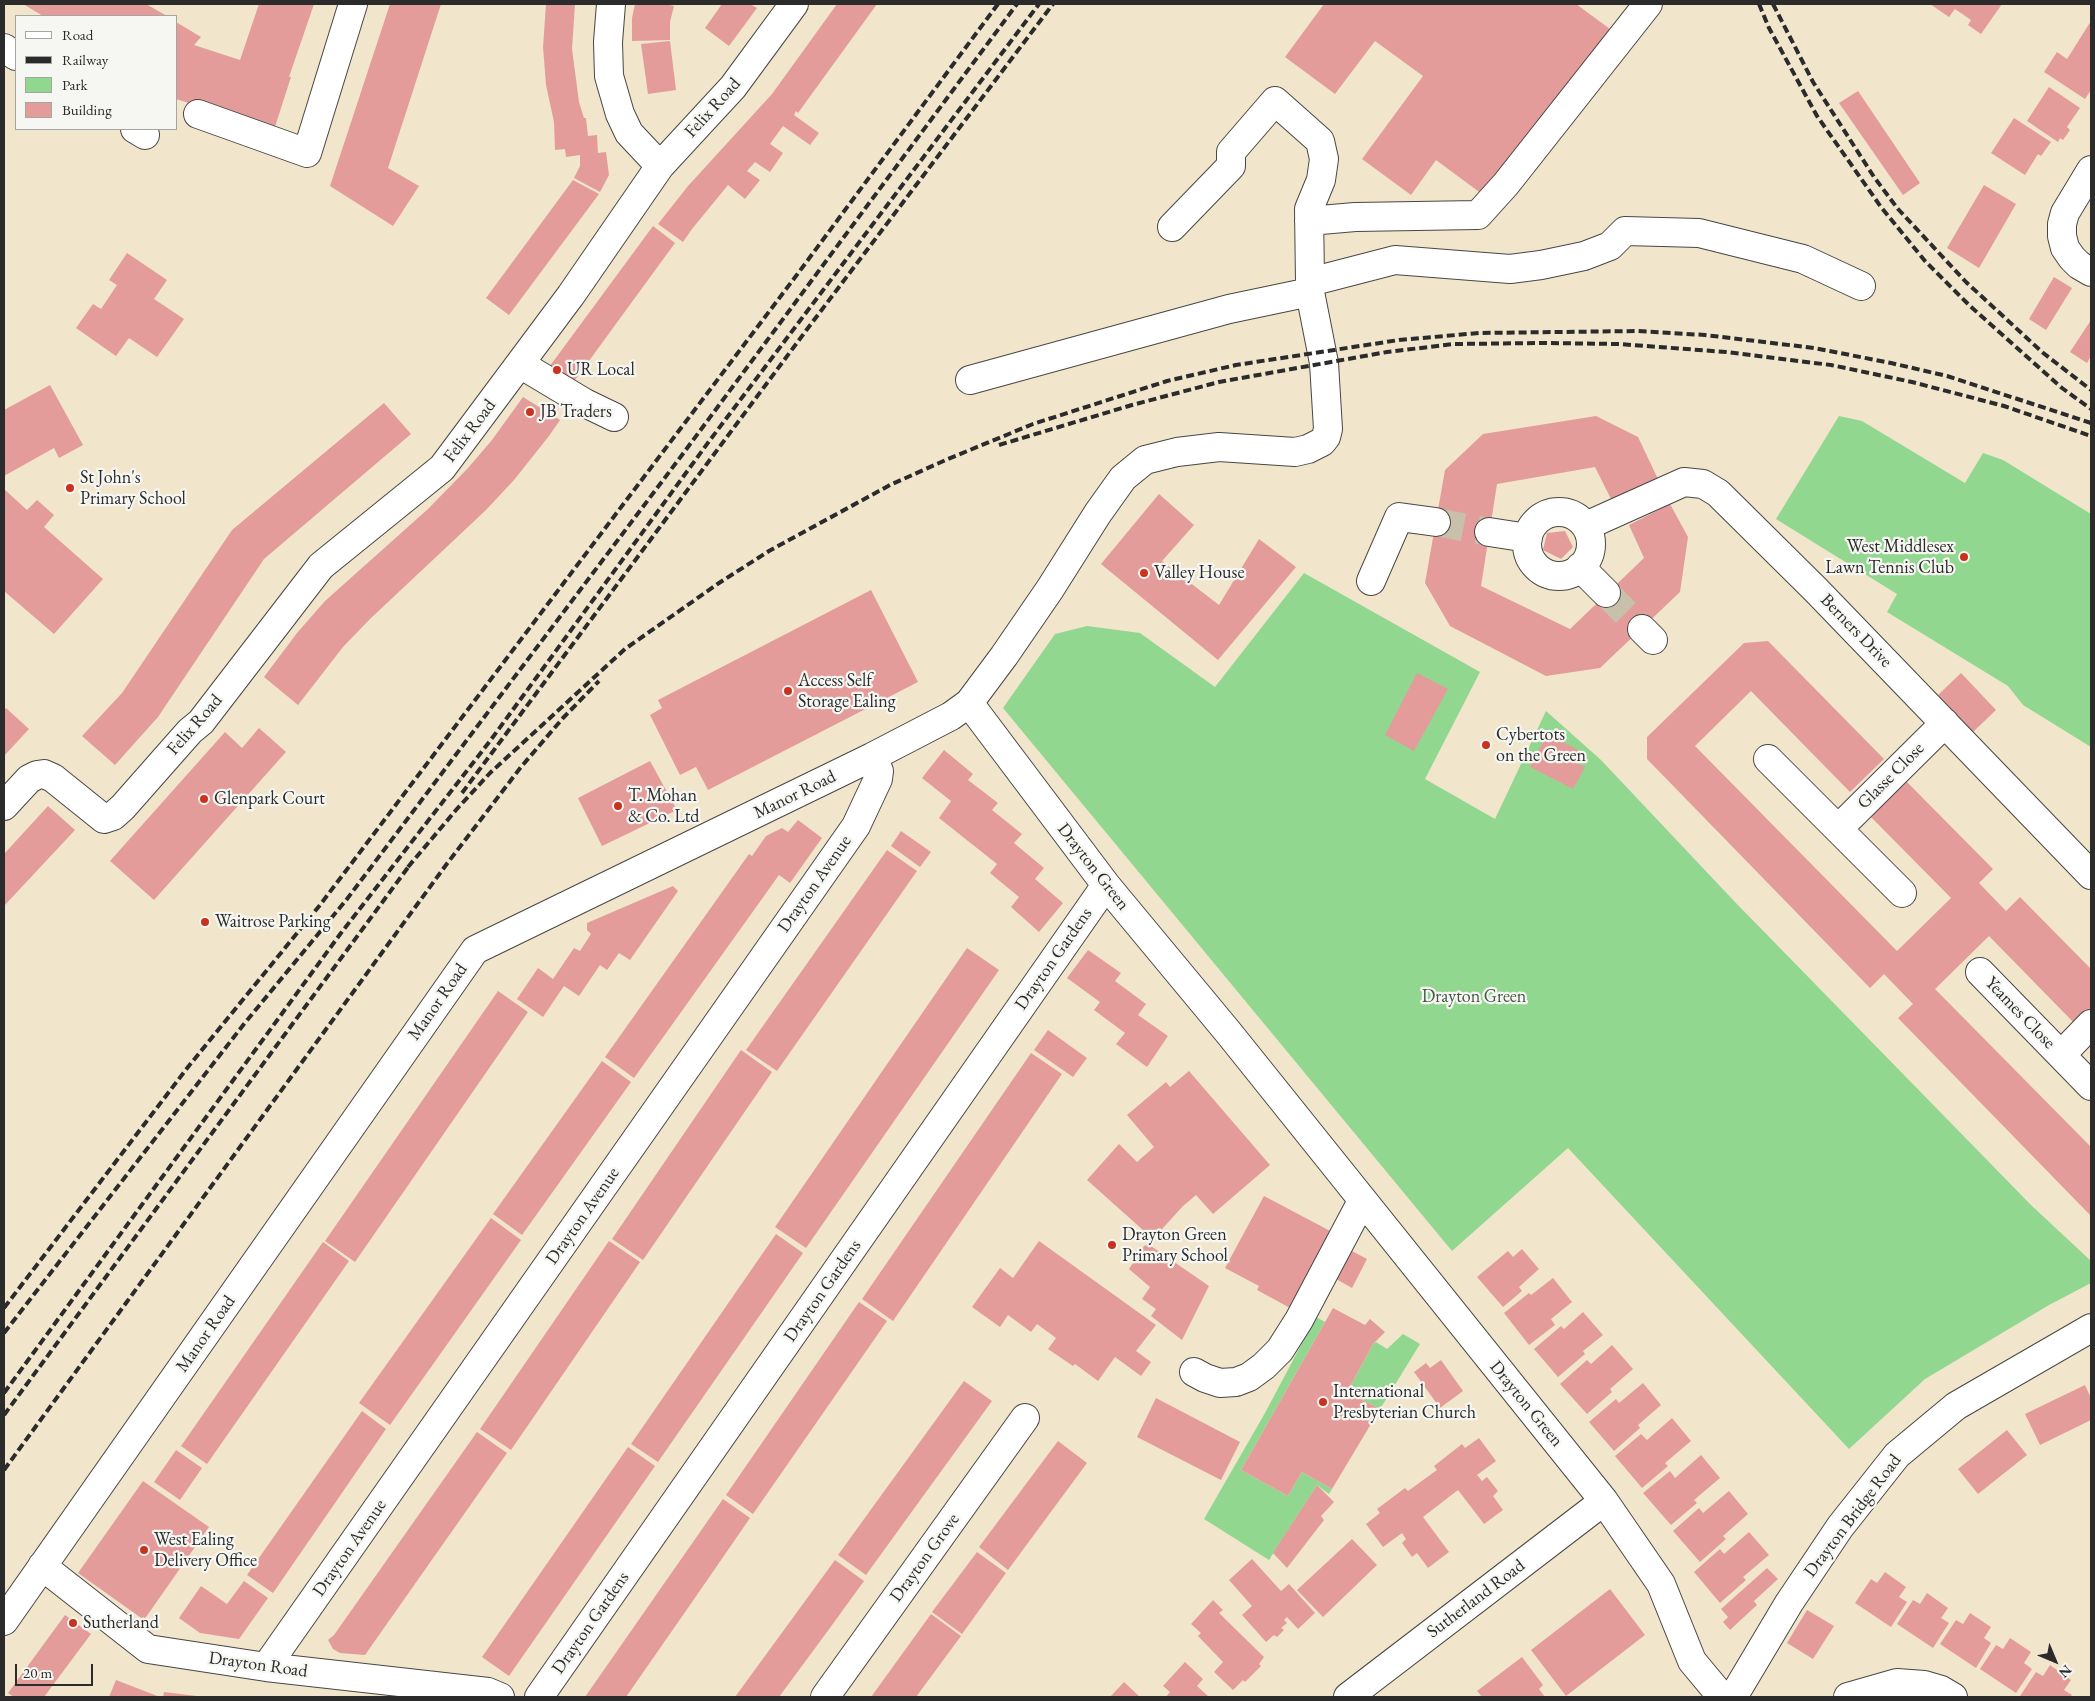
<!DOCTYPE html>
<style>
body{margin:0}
#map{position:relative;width:2095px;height:1701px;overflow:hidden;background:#f1e5cc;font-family:"EB Garamond",serif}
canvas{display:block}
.frame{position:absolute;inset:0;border:5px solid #2b2b2b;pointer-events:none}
.legend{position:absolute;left:15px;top:15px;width:162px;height:115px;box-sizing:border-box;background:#f6f6f2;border:1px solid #a5a5a2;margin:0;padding:6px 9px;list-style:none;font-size:15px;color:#2b2b2b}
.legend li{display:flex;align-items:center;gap:10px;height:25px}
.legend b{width:25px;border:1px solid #a5a5a2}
.north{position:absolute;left:2030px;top:1636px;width:50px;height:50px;-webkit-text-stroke:4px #f6f6f2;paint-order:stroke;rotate:135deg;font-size:14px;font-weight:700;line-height:20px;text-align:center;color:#2b2b2b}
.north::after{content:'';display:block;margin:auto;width:18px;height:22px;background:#2b2b2b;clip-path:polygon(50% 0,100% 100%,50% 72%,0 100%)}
.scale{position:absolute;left:15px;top:1664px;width:78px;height:22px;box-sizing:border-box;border:2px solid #2b2b2b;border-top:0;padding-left:6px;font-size:15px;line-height:18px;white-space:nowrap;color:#2b2b2b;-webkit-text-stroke:4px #f6f6f2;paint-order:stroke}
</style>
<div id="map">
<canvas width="2095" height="1701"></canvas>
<div class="frame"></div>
<ul class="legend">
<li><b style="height:6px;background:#fff"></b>Road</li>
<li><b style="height:6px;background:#2b2b2b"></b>Railway</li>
<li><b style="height:14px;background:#92d78f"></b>Park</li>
<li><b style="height:14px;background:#e49c9b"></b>Building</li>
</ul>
<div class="north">N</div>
<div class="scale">20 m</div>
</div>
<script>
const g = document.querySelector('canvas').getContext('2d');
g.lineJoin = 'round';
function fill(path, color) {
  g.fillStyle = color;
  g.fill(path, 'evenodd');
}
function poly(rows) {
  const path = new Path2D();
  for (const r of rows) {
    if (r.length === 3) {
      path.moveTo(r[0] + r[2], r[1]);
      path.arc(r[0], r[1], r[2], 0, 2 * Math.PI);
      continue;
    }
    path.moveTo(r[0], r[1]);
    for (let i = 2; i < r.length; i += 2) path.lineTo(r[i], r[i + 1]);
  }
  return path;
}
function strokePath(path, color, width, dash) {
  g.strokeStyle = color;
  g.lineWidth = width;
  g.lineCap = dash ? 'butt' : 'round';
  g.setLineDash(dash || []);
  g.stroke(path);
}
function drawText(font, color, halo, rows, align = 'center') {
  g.font = font + ' "EB Garamond",serif';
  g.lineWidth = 4.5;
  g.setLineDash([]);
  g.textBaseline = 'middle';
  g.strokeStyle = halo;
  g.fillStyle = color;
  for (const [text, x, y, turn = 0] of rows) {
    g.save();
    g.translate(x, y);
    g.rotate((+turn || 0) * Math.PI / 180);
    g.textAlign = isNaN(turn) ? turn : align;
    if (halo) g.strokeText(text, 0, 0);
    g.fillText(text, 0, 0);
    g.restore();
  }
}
fill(poly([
 [1839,416,1862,421,1965,483,1983,453,2003,460,2091,514,2091,747,2023,705,2008,686,1887,612,1897,594,1776,519],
 [1304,573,1480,672,1425,779,1495,819,1546,711,1601,760,1734,901,2031,1205,2091,1261,2091,1283,2049,1305,1925,1379,1849,1449,1568,1148,1452,1251,1003,708,1055,634,1087,626,1140,633,1215,687],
 [1316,1317,1325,1322,1241,1470,1288,1496,1302,1472,1332,1489,1329,1494,1317,1485,1269,1560,1204,1519,1265,1413],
 [1403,1334,1420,1344,1380,1409,1347,1392,1373,1344,1376,1342,1387,1349]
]), '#92d78f');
fill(poly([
 [23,4,146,4,167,16,43,16],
 [259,4,314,4,289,77,291,77,274,130,176,99,176,22,201,37,194,45,240,60],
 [390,4,441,4,388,168,419,186,393,226,330,186],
 [546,4,575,4,572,49,579,102,584,118,586,118,588,136,597,135,598,153,606,152,609,175,600,192,574,178,580,166,580,155,566,157,565,149,555,150,554,122,546,85,543,47],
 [635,4,669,4,669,5,674,6,670,22,670,40,632,41,632,18],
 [722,4,750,4,757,8,729,46,705,28],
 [837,4,877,4,798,113,796,111,794,115,819,133,810,145,783,126,770,144,783,153,770,172,755,162,747,171,760,180,745,199,728,185,692,229,683,242,658,224,688,186,772,94],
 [1324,4,1576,4,1610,29,1486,197,1436,160,1411,195,1362,159,1423,76,1375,41,1335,94,1285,57],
 [1930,4,2002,4,1981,34,1968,25,1971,20,1955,9,1949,17],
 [2091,21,2091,90,2085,99,2044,72,2057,52,2067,59],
 [670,41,676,90,648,94,641,44],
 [2049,87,2080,108,2067,127,2070,130,2063,140,2060,138,2058,142,2027,121],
 [1858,91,1920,183,1903,195,1839,103],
 [2014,118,2051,142,2041,156,2038,154,2025,175,1991,153],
 [573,180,599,194,509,315,486,298],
 [1984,185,2016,204,1979,268,1947,248],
 [653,226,675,243,567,391,544,374],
 [127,253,167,280,154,299,184,319,157,357,129,338,116,356,76,328,93,304,101,309,117,285,109,280],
 [2054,277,2072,288,2046,330,2029,319],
 [2091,320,2091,356,2087,363,2070,352],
 [50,385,83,445,59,458,54,448,4,476,4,410],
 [523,397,560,420,549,436,514,480,486,510,370,619,343,647,298,705,264,677,297,633,325,601,428,509,468,468,492,440],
 [384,403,411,434,264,559,158,717,115,765,82,736,122,693,232,530],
 [1596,416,1638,437,1658,479,1613,503,1595,467,1497,484,1481,586,1570,629,1644,558,1629,525,1670,504,1688,537,1680,592,1600,668,1546,676,1450,626,1425,583,1445,470,1483,434],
 [4,489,27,510,37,500,54,515,44,527,103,579,54,634,4,591],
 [1159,494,1194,525,1162,561,1219,605,1259,539,1296,567,1218,660,1101,564],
 [1565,531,1573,547,1561,559,1543,550,1547,533],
 [871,590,918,682,708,790,696,767,680,775,650,715,662,708,658,700],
 [1768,641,1884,759,1850,792,1751,691,1695,746,1897,951,1951,898,1866,812,1902,777,1993,869,1979,883,2006,911,2020,897,2091,969,2091,1013,2078,1027,1989,936,1935,989,2091,1147,2091,1216,1898,1018,1913,1004,1884,974,1870,988,1647,759,1647,737,1744,643],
 [1417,673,1448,689,1414,751,1385,735],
 [1961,673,1996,710,1973,732,1938,695],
 [6,708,29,729,4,756,4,711],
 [259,728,286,752,154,900,110,861,225,732,242,748],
 [1547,734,1584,753,1579,764,1585,767,1573,789,1530,767],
 [944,750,973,774,968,780,998,803,992,810,1022,834,1014,843,1044,868,1035,879,1063,903,1039,932,1011,907,1019,897,990,873,997,864,939,818,951,801,922,778],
 [650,761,677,810,602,846,578,798],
 [48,806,75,830,4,906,4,854],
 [798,820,822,838,790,883,779,875,634,1078,605,1057,749,854,752,856,766,836,782,828,788,832],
 [901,831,931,852,920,867,891,846],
 [887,850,917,871,777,1071,746,1050],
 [673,886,678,891,630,960,619,953,607,970,600,965,579,996,564,986,543,1017,517,999,538,968,553,979,574,948,580,951,591,934,587,930,587,923],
 [967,948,999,970,806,1248,775,1227],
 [1088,950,1121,973,1115,981,1146,1004,1138,1015,1168,1036,1147,1067,1116,1044,1125,1033,1094,1010,1100,1002,1067,978],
 [498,991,528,1012,355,1262,325,1241],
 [1048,1030,1087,1058,1073,1077,1034,1050],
 [741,1050,772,1072,643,1260,612,1239],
 [1031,1053,1062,1074,893,1321,862,1299],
 [602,1061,631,1082,522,1235,493,1214],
 [1189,1071,1270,1165,1213,1214,1196,1195,1183,1206,1153,1239,1087,1180,1119,1144,1137,1162,1154,1147,1127,1115,1166,1082,1170,1087],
 [1264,1196,1353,1243,1350,1250,1367,1259,1352,1288,1336,1279,1292,1309,1257,1290,1259,1286,1225,1268],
 [491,1218,521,1240,390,1425,359,1403],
 [776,1234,803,1253,658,1462,631,1444],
 [609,1241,640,1262,511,1450,480,1429],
 [1039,1241,1156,1325,1136,1351,1151,1362,1141,1376,1115,1357,1098,1381,1075,1364,1073,1366,1048,1349,1056,1338,1037,1324,1031,1332,1008,1315,1000,1327,972,1307,1000,1268,1013,1278],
 [323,1242,349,1261,207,1464,181,1446],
 [1148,1244,1209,1286,1182,1340,1151,1316,1156,1309,1142,1299,1150,1287,1129,1269,1144,1246],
 [1522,1249,1539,1269,1519,1287,1522,1291,1503,1307,1477,1277,1508,1251,1513,1257],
 [1553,1278,1572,1302,1551,1319,1555,1325,1529,1345,1504,1313,1529,1293,1531,1295],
 [859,1302,887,1321,753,1514,726,1495],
 [1333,1308,1365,1325,1370,1319,1385,1332,1373,1344,1347,1392,1380,1409,1332,1489,1302,1472,1288,1496,1241,1470],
 [1583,1312,1603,1335,1583,1351,1585,1354,1558,1377,1534,1349,1561,1326,1564,1329],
 [1612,1345,1633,1369,1610,1389,1612,1392,1587,1414,1560,1384,1587,1360,1591,1364],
 [1441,1360,1463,1391,1440,1408,1414,1372,1426,1363,1430,1368],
 [964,1381,992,1401,866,1575,838,1555],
 [1643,1383,1661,1405,1638,1425,1640,1428,1614,1451,1589,1422,1616,1399,1619,1403],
 [2085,1385,2091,1398,2091,1420,2040,1445,2025,1414],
 [1156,1398,1240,1442,1221,1480,1137,1437],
 [362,1411,386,1429,273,1593,247,1575],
 [1672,1418,1691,1441,1665,1463,1668,1466,1642,1488,1615,1456,1641,1434,1647,1440],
 [2007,1430,2027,1455,1978,1494,1958,1469],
 [477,1432,507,1453,365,1655,340,1653,333,1649,328,1640,334,1635],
 [1479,1438,1496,1461,1477,1475,1482,1481,1487,1477,1498,1491,1493,1496,1503,1510,1484,1524,1458,1490,1423,1517,1449,1552,1428,1568,1417,1553,1412,1557,1402,1543,1406,1539,1402,1533,1383,1547,1366,1524,1380,1513,1377,1509,1405,1488,1408,1491,1437,1470,1434,1466,1462,1444,1465,1448],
 [1058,1441,1087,1463,1008,1570,979,1547],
 [628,1447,655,1466,509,1676,482,1657],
 [176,1450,202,1468,180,1500,154,1482],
 [1701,1455,1720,1478,1694,1500,1697,1503,1671,1525,1643,1493,1670,1471,1675,1478],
 [143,1481,209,1527,144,1620,78,1573],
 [1317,1485,1334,1502,1321,1516,1324,1520,1287,1568,1273,1553],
 [1729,1491,1748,1514,1723,1536,1726,1539,1700,1562,1673,1531,1699,1508,1703,1513],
 [723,1499,750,1518,690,1605,626,1697,585,1697],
 [1749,1532,1769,1555,1743,1577,1746,1580,1720,1603,1694,1572,1720,1549,1724,1554],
 [1352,1539,1377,1565,1323,1617,1297,1590],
 [977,1552,1006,1573,962,1634,932,1612],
 [1252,1559,1281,1591,1289,1584,1315,1613,1298,1629,1287,1617,1284,1620,1287,1623,1281,1628,1284,1630,1277,1637,1274,1635,1266,1642,1242,1615,1252,1606,1229,1580],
 [835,1560,864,1581,827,1632,779,1697,735,1697],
 [1767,1568,1778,1579,1754,1601,1757,1605,1730,1630,1723,1622,1728,1617,1721,1609],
 [1885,1572,1906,1587,1899,1597,1907,1602,1891,1627,1855,1603,1871,1579,1877,1583],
 [244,1581,268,1598,239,1639,200,1633,179,1618,201,1586,227,1604],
 [1610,1589,1645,1635,1566,1696,1531,1650],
 [1927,1593,1948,1608,1941,1618,1949,1623,1933,1648,1897,1624,1913,1600,1920,1604],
 [1213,1600,1223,1610,1219,1613,1264,1657,1259,1664,1261,1666,1245,1682,1243,1680,1233,1690,1214,1672,1223,1662,1198,1636,1201,1633,1191,1624],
 [1807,1610,1834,1626,1813,1659,1787,1643],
 [1970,1613,1991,1627,1984,1638,1991,1643,1976,1668,1940,1644,1956,1620,1963,1624],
 [931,1614,961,1636,916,1697,871,1697],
 [65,1615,91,1634,44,1697,14,1697,8,1693],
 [2010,1638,2031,1652,2024,1663,2032,1669,2016,1693,1980,1669,1996,1645,2003,1649],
 [1522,1657,1543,1685,1539,1689,1545,1697,1482,1697,1477,1691],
 [1185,1662,1203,1679,1197,1686,1209,1697,1166,1697,1170,1692,1163,1686],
 [2050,1665,2071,1680,2064,1690,2072,1695,2070,1697,2020,1696,2036,1672,2043,1676],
 [116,1680,160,1697,109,1697],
 [1124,1682,1140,1697,1110,1697],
 [164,1692,197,1696,197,1697,163,1697]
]), '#e49c9b');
strokePath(poly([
 [1436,522,1489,532],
 [1606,593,1642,629]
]), '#c9c0ac', 28, [28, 14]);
const minor = poly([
 [611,4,608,42,609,76,620,114,629,133,660,166],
 [4,48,16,56],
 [198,114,307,153,353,4],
 [135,129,145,135],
 [2091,170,2065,213,2062,224,2062,236,2065,248,2072,258,2079,265,2091,272],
 [1309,221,1355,217,1478,215,1506,184,1648,4],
 [1172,227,1231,166,1231,152,1275,101,1320,141,1324,159,1321,180,1309,209,1310,282],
 [520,364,585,403,614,417],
 [970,380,1229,309,1310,292],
 [1559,544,32],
 [1586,526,1684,482,1703,484,1718,493,1816,590,2091,875],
 [1489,532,1528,538],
 [1580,567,1606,593],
 [1371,581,1399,517,1436,522],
 [1642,629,1653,640],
 [969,703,1106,885,1228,1032,1604,1501,1661,1584,1692,1661,1722,1697],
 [1768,759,1902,893],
 [4,806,29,779,37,775,44,774,53,778,104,819,113,816,123,807,190,731,201,722,321,566,442,468,571,295,660,166,733,87,794,4],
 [1838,829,1945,723],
 [1980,972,2091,1086],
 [2061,1055,2091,1024],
 [1194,1372,1205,1378,1220,1383,1236,1382,1249,1377,1264,1366,1280,1350,1299,1320,1362,1201],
 [42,1566,148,1649,266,1667,488,1692,500,1697],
 [4,1621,475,950,872,757,951,716,969,703,1004,656,1050,589,1098,513,1123,478,1145,460,1177,452,1219,447,1295,452,1308,449,1322,442,1326,437,1328,429,1324,363,1310,292,1310,282,1395,260,1510,269,1541,265,1584,256,1610,246,1625,231,1699,233,1803,259,1861,286],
 [266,1667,856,826,878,779,879,771,872,757],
 [539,1697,1106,885],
 [825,1697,1025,1418],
 [1348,1697,1604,1501],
 [1733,1697,1789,1603,1840,1527,1897,1455,1956,1406,2091,1328],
 [1848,1697,1897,1683,1924,1685,1941,1690,1953,1697]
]);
strokePath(minor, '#494743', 30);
strokePath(minor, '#fff', 28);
strokePath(poly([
 [1759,4,1769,28,1817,116,1881,207,1925,261,1970,306,2062,388,2091,409],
 [1773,4,1813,82,1874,177,1898,209,1966,282,2042,352,2091,390],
 [999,445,1132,405,1219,382,1387,352,1454,344,1544,343,1619,344,1726,352,1831,365,1912,382,2004,406,2091,436],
 [462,793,808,328,1053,4],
 [408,867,456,810,490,773,625,649,719,583,769,551,890,485,948,459,1033,424,1167,381,1236,365,1399,340,1479,333,1637,331,1705,335,1814,348,1891,363,1947,376,2091,423],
 [4,1308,188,1067,320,905,796,276,998,4],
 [4,1333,244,1024,347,899,682,455,1017,4],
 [4,1393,341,933,490,741,710,440,1039,4],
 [4,1415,412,862],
 [4,1470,446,865,521,767,563,718,599,681]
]), '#2b2b2b', 4, [8, 4]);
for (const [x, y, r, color] of [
 [557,370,5,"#c8321e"],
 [530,412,5,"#c8321e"],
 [70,488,5,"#c8321e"],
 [1964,557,5,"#c8321e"],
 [1144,573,5,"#c8321e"],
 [788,691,5,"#c8321e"],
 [1486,745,5,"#c8321e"],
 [204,799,5,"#c8321e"],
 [618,806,5,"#c8321e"],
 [205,922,5,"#c8321e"],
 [1112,1245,5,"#c8321e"],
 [1323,1402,5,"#c8321e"],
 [144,1550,5,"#c8321e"],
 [73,1623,5,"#c8321e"]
]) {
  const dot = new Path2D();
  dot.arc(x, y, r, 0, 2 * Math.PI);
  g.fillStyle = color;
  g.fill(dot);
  strokePath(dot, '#f6f6f2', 2);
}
drawText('18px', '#2b2b2b', '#f6f6f2', [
 ["Felix Road",713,108,-48],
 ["Felix Road",470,431,-53],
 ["Berners Drive",1856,631,46],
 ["Felix Road",195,725,-49],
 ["Glasse Close",1891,776,-45],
 ["Manor Road",795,795,-26],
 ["Drayton Green",1093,867,52],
 ["Drayton Avenue",815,884,-55],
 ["Drayton Gardens",1054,959,-55],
 ["Manor Road",438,1002,-55],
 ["Yeames Close",2020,1013,46],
 ["Drayton Avenue",583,1216,-55],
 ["Drayton Gardens",823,1291,-55],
 ["Manor Road",206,1334,-55],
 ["Drayton Green",1526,1404,51],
 ["Drayton Bridge Road",1853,1516,-53],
 ["Drayton Avenue",350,1548,-55],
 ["Drayton Grove",925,1558,-54],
 ["Sutherland Road",1476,1599,-37],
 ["Drayton Gardens",591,1623,-55],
 ["Drayton Road",258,1665,8]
]);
drawText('18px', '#2b2b2b', '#f6f6f2', [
 ["UR Local",567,370],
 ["JB Traders",540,412],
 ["St John's",80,478],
 ["Primary School",80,499],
 ["West Middlesex",1954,547,"right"],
 ["Lawn Tennis Club",1954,568,"right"],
 ["Valley House",1154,573],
 ["Access Self",798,681],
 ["Storage Ealing",798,702],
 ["Cybertots",1496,735],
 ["on the Green",1496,756],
 ["T. Mohan",628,796],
 ["& Co. Ltd",628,817],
 ["Glenpark Court",214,799],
 ["Waitrose Parking",215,922],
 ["Drayton Green",1122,1235],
 ["Primary School",1122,1256],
 ["International",1333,1392],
 ["Presbyterian Church",1333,1413],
 ["West Ealing",154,1540],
 ["Delivery Office",154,1561],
 ["Sutherland",83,1623]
], 'left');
drawText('18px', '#455644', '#f6f6f2', [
 ["Drayton Green",1474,997]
]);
</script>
